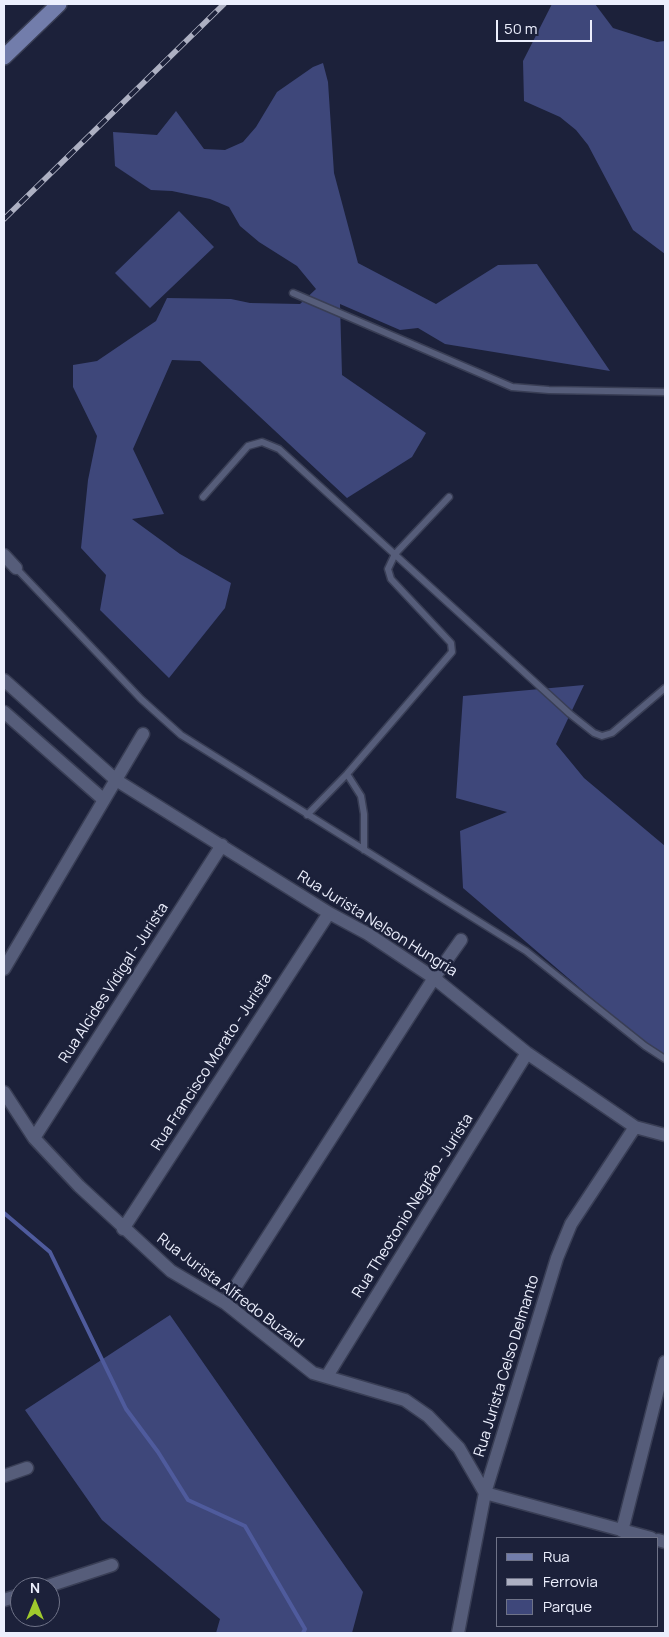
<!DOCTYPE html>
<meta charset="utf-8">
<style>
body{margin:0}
#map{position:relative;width:669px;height:1637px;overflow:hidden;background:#1c213a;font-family:Manrope,sans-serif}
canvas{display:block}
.frame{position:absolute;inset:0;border:5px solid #eceffd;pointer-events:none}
.legend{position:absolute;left:496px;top:1537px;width:162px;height:90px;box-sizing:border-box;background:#1c213a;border:1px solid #6f7388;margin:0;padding:6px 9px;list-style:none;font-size:15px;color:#eceffd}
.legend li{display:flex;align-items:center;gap:10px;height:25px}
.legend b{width:25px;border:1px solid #6f7388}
.north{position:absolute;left:10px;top:1577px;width:50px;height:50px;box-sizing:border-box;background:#1c213a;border:1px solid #6f7388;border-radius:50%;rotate:0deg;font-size:14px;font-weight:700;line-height:20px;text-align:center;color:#eceffd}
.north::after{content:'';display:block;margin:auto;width:18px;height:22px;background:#9fca2d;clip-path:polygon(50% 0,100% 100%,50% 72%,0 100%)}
.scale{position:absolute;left:496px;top:20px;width:96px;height:22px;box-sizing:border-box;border:2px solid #eceffd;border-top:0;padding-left:6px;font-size:15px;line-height:18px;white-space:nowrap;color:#eceffd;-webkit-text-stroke:4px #1c213a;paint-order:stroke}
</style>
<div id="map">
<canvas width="669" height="1637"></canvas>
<div class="frame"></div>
<ul class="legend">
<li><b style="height:6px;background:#727dab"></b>Rua</li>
<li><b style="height:6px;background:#adb0c2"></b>Ferrovia</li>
<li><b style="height:14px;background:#3e477a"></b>Parque</li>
</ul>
<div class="north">N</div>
<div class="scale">50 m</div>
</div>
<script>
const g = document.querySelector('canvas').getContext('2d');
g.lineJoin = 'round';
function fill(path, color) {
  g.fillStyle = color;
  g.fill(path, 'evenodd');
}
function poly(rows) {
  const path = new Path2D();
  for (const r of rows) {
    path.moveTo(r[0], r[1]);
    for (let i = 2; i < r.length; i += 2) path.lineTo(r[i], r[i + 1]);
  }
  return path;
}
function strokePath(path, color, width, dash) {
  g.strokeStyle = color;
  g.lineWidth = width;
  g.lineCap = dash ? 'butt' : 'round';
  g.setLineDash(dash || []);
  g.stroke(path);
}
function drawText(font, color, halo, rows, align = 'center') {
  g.font = font + ' Manrope,sans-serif';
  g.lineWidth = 5;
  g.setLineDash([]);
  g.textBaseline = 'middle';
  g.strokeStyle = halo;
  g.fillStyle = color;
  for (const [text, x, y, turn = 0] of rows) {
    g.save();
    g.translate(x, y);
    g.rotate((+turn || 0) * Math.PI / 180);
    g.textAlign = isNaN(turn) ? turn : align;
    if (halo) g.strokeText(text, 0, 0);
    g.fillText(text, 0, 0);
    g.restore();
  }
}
fill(poly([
 [552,4,595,4,613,28,657,42,665,41,665,254,633,230,588,145,576,130,560,117,524,101,523,61],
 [323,63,328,82,334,173,358,263,436,304,498,265,537,264,610,371,445,344,418,328,400,330,340,304,342,375,426,433,412,457,347,498,200,361,172,360,133,449,164,514,132,519,180,554,231,583,225,608,169,678,100,610,106,575,81,548,88,480,97,436,73,387,73,365,97,361,156,321,167,298,231,299,250,303,300,304,316,289,297,266,259,242,240,226,229,207,210,199,172,191,151,190,115,166,113,132,157,135,176,111,204,149,225,150,243,142,256,127,277,92,313,67],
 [179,211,214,247,150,308,115,273],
 [584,685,556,744,584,778,665,846,665,1061,463,888,460,831,507,812,456,798,463,696],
 [170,1315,363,1592,352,1633,216,1633,220,1619,102,1520,25,1410]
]), '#3e477a');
strokePath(poly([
 [4,1213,50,1252,126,1409,158,1452,188,1500,245,1526,305,1629,303,1633]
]), '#4f5b9d', 4);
const lane = poly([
 [293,293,512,387,549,390,665,392],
 [203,497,248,446,262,442,279,449,570,714,594,733,602,736,612,733,665,688],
 [16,568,141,699,181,735,526,951,645,1046,665,1059],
 [347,774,361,796,364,814,364,850],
 [307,815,347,774,452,652,451,643,391,579,388,569,395,554,449,497]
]);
const street = poly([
 [4,555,16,568],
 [4,680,116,780,329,913,368,934,434,978,527,1053,635,1127,665,1135],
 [4,712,104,800],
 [4,969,143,734],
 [4,1092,34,1138,79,1186,171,1271,225,1303,313,1373,405,1400,428,1416,459,1448,485,1493,651,1538],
 [34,1138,222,845],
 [123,1229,329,913],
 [225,1303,434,978,461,940],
 [327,1376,527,1053],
 [4,1476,27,1468],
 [622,1531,665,1362],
 [658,1540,665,1542],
 [45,1587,112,1565],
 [4,1600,20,1595],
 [458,1633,485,1493,557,1258,571,1224,635,1127]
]);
const secondary = poly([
 [4,57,59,4]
]);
strokePath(lane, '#393e55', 9);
strokePath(street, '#393e55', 15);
strokePath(secondary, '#393e55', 18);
strokePath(lane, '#565d7a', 6);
strokePath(street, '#565d7a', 12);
strokePath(secondary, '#727dab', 15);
const rail = poly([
 [4,219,224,4]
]);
strokePath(rail, '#adb0c2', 5.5);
strokePath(rail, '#1c213a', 4, [11]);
drawText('15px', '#eceffd', '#1c213a', [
 ["Rua Jurista Nelson Hungria",377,924,32],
 ["Rua Alcides Vidigal - Jurista",114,983,-57],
 ["Rua Francisco Morato - Jurista",212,1062,-57],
 ["Rua Theotonio Negrão - Jurista",413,1206,-58],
 ["Rua Jurista Alfredo Buzaid",230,1291,37],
 ["Rua Jurista Celso Delmanto",507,1366,-73]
]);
</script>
